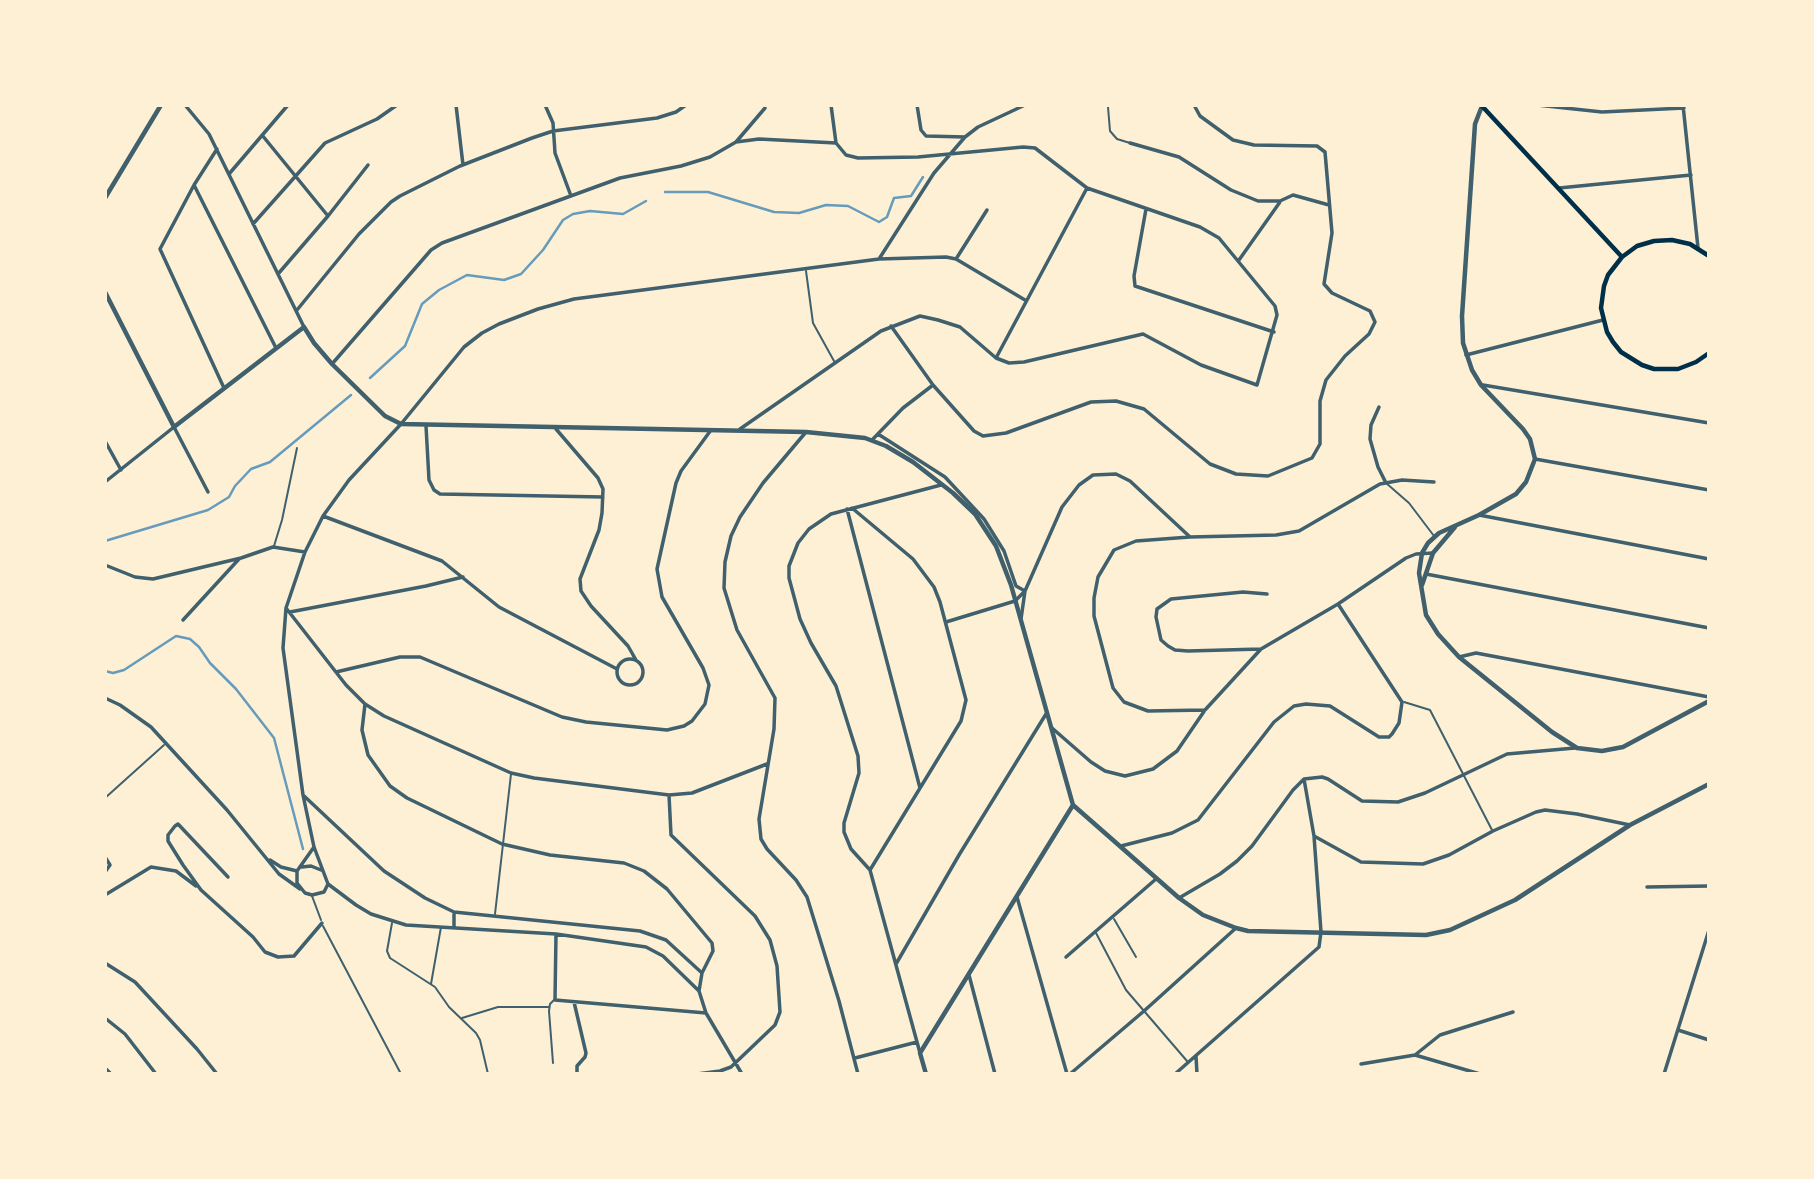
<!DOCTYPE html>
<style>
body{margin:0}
#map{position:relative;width:1814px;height:1179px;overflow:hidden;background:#fdf0d5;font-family:Helvetica,sans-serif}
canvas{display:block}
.frame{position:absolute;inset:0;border:107px solid #fdf0d5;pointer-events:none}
</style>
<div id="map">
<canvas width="1814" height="1179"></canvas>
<div class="frame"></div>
</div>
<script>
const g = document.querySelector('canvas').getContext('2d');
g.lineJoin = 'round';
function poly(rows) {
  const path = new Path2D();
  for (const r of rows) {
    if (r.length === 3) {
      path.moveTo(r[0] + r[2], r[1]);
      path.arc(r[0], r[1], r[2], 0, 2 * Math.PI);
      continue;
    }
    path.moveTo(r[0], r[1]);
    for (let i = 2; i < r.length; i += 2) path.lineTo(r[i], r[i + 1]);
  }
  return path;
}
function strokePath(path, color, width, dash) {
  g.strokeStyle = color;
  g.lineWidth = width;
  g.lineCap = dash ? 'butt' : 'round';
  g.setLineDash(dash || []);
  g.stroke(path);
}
strokePath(poly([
 [665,192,708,192,774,212,799,213,826,205,848,206,879,222,887,217,894,198,911,196,923,177],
 [370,378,405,346,422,304,439,290,467,275,504,280,521,274,543,250,563,220,573,214,590,211,623,214,646,201],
 [105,541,208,510,229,497,235,486,251,469,270,462,351,395],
 [105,671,113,673,124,670,176,636,190,639,199,647,210,663,236,689,274,738,303,849]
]), '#669bbc', 2.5);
strokePath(poly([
 [1108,107,1110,131,1117,139,1130,143],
 [806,271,813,323,834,361],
 [1386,483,1409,503,1434,536],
 [274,546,282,520,297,448],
 [1404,702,1430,710,1492,830],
 [105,798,164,745],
 [312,896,321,920],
 [495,914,511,774],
 [1114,919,1136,957],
 [392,923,387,951,390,958,435,987,449,1007,476,1033,480,1040,488,1074],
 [323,926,401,1074],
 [1096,933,1126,990,1187,1061],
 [431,984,441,927],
 [462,1018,498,1007,549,1007],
 [553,1063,549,1011,550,1004,554,1000]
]), '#3f606c', 2);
strokePath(poly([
 [185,105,209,134,304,327],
 [456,105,463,165],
 [545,105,553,123,555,153,571,196],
 [831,105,836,143],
 [917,105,921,130,926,136,965,137],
 [1537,105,1602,112,1684,108],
 [1683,105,1698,248],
 [262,135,328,216],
 [736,142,759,139,836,143,846,155,858,158,918,157,1023,147,1035,148,1087,188,1200,227,1219,238,1275,306,1277,315,1257,385,1201,365,1143,334,1024,362,1009,363,996,358,960,327,938,320,920,316,881,331,740,429],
 [1130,143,1179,157,1231,190,1258,201,1280,201,1293,195,1329,205],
 [217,149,194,185,160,249,224,388],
 [229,174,288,105],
 [194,185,276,348],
 [1559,188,1691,175],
 [1146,209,1134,276,1135,286,1274,332],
 [253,224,325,143,377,119,397,105],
 [879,259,946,257,956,259,1025,300],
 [956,259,987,210],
 [1239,260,1280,202],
 [278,274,328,216,368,165],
 [297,310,359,234,391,202,400,196,460,166,532,138,553,131,657,118,676,112,686,105],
 [891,326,933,385],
 [1466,355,1603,320],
 [996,358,1087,188],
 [332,364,431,250,442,243,620,178,681,166,710,157,736,142,765,108,764,105],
 [1483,385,1709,423],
 [1379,407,1371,425,1370,439,1378,467,1386,483],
 [426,426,429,480,434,490,440,494,603,497],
 [556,429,598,478,603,489,602,513,599,530,580,579,581,591,591,606,628,646,636,660],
 [806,432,763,483,740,517,731,536,725,562,724,588,737,630,775,698,774,729,759,819,761,839,767,849,796,880,807,897,839,1001,858,1074],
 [878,434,945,477,984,519,1004,551,1016,586,1025,591],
 [872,440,903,408,933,385,974,431,983,436,1006,433,1091,402,1116,401,1144,409,1210,464,1236,474,1268,476,1312,458,1320,444,1320,401,1326,380,1345,356,1369,334,1375,322,1370,311,1332,293,1324,284,1332,233,1325,152,1317,146,1254,145,1233,140,1200,116,1194,105],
 [105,441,121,470],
 [1535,459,1709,490],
 [105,482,174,427,208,492],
 [852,508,913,559,934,587,940,602,966,700,961,721,870,870,920,1053],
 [847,509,920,788],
 [1479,515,1709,559],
 [323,516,442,561,499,607,617,669],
 [1190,537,1136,541,1114,550,1098,577,1094,598,1094,616,1113,688,1124,702,1148,711,1205,710],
 [105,565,135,577,153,579,241,558,273,547,305,552],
 [1426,574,1709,628],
 [286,608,346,685,365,704,384,716,511,773,534,778,669,795,692,793,767,764],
 [290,612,426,586,463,577],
 [1021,619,1025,591,1062,507,1079,485,1093,475,1116,474,1130,481,1190,537,1276,535,1299,531,1380,484,1402,480,1434,482],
 [183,620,239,559],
 [946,622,1015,601,1024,592],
 [1261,649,1188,651,1175,650,1168,646,1161,640,1156,617,1157,609,1171,599,1243,592,1267,594],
 [1459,657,1476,653,1709,697],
 [630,672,13],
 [336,672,400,657,420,657,562,717,586,722,667,730,684,726,692,721,705,704,709,685,703,668,662,597,657,569,676,483,681,471,711,430],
 [105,698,120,705,151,727,227,810,279,874,300,889],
 [365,704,362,730,368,755,390,786,407,798,502,844,550,855,624,863,644,871,667,889,712,943,713,951,702,973,699,991,706,1013,742,1074],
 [1052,728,1091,762,1105,771,1125,776,1153,769,1177,751,1205,710,1261,649,1338,604,1406,558,1416,554,1433,553],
 [303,795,384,871,425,898,454,912,640,931,666,940,702,973],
 [669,795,671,835,755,916,770,940,777,966,780,1012,775,1025,731,1067,720,1071,697,1074],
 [1314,836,1361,862,1423,864,1449,855,1493,831,1536,812,1545,810,1577,814,1630,825],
 [1121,846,1172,833,1198,820,1274,722,1294,706,1306,704,1330,706,1379,737,1389,737,1392,734,1399,723,1402,702,1338,604],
 [314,847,297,871,297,883,305,893,312,895,324,892,328,884],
 [105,857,110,865,105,872],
 [270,860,281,867,297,871],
 [302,867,311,866,321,870],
 [870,870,851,849,844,832,844,823,859,773,858,756,836,686,811,643,800,619,789,578,789,566,798,543,809,529,831,514,941,485],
 [228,877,178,824,175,826,168,835,168,841,183,865,201,890,253,937,265,952,278,957,294,956,322,923],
 [328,884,314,847,303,795,283,648,286,608,305,552,323,516,349,480,401,424,464,347,482,333,499,324,538,309,574,299,879,259,934,173,965,137,978,127,1025,105],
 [328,884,356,905,371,914,406,925,556,934,646,947,663,956,699,991],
 [1647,887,1709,886],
 [105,895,151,867,176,871,196,886],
 [1017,897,1067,1074],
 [1179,898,1220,874,1237,861,1252,846,1293,790,1304,779,1322,777,1328,779,1362,801,1398,802,1425,793,1507,754,1575,748],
 [454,927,454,912],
 [556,934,555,1000,706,1013],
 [1066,957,1156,879],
 [105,963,135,982,197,1049,217,1074],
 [896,964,959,855,1046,714],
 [969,975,995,1074],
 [574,1002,586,1053,585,1057,577,1066,577,1074],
 [105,1018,125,1034,156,1074],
 [1678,1030,1709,1040],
 [1415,1055,1480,1074],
 [1196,1056,1197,1074],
 [855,1058,917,1042],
 [1361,1064,1415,1055,1440,1035,1513,1012],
 [105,1068,111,1074],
 [1070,1074,1144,1011,1236,928],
 [1175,1074,1319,947,1321,932,1314,836,1304,779],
 [1664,1074,1709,930]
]), '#3f606c', 3.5);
strokePath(poly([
 [1482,106,1475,124,1462,316,1463,343,1472,370,1481,385,1523,429,1530,439,1535,459,1526,482,1516,494,1479,515,1439,533,1428,543,1422,553,1419,573,1426,615,1438,634,1459,657,1552,732,1577,748,1602,751,1623,747,1709,701],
 [105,198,161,105],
 [105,292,174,427,304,327,314,343,332,364,385,416,401,424,806,432,865,438,886,446,913,462,953,493,975,514,996,546,1011,585,1073,805,1179,898,1203,915,1236,928,1248,931,1426,935,1450,930,1515,900,1630,825,1709,784],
 [1422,585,1433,553,1455,527],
 [926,1074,920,1053,1073,805]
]), '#3f606c', 4.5);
strokePath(poly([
 [1481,105,1622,257],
 [1709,256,1690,244,1672,240,1654,241,1637,246,1622,257,1608,275,1604,286,1601,308,1607,332,1613,342,1621,352,1642,365,1654,369,1678,369,1696,362,1709,353]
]), '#003049', 4.5);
</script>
